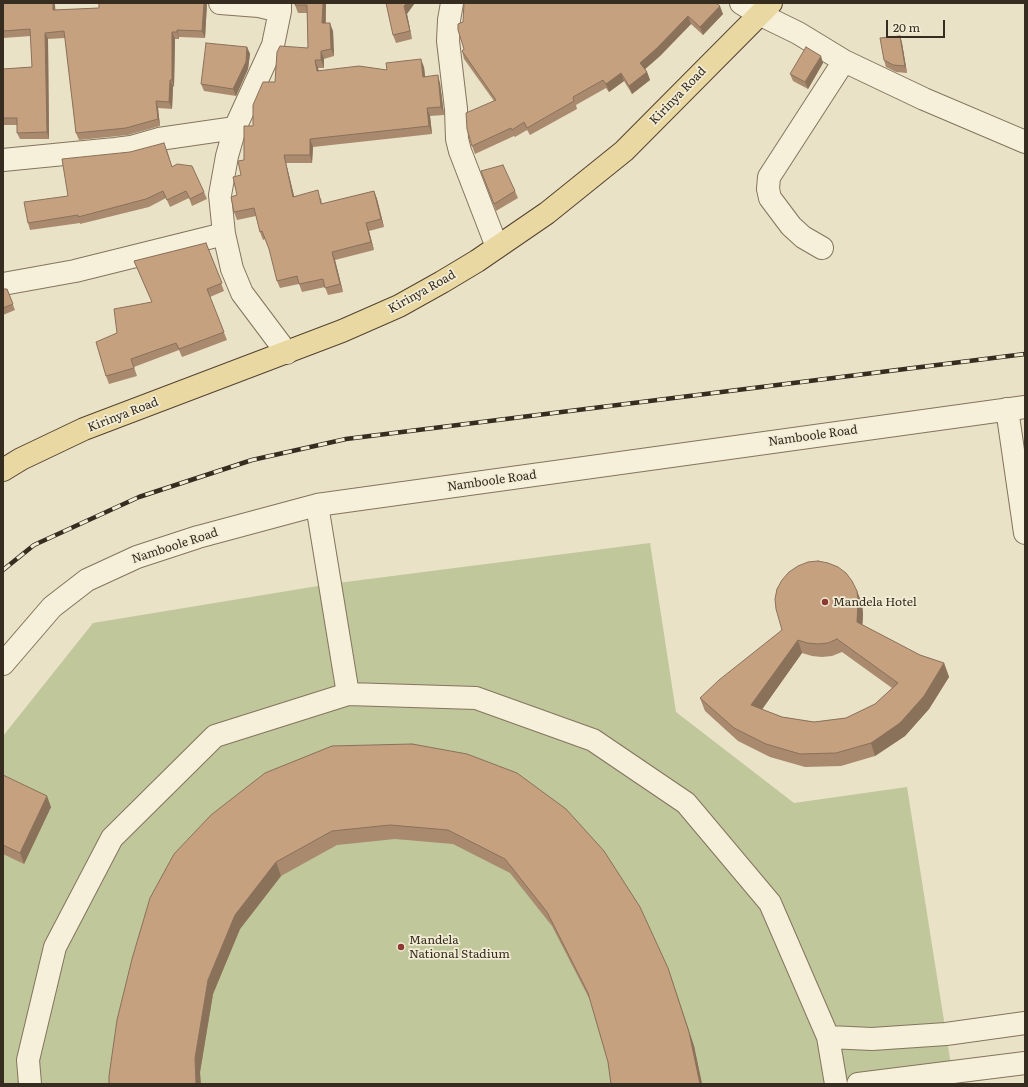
<!DOCTYPE html>
<style>
body{margin:0}
#map{position:relative;width:1028px;height:1087px;overflow:hidden;background:#eae2c6;font-family:Literata,serif}
canvas{display:block}
.frame{position:absolute;inset:0;border:4px solid #362c20;pointer-events:none}
.scale{position:absolute;left:886px;top:20px;width:59px;height:18px;box-sizing:border-box;border:2px solid #362c20;border-top:0;padding-left:5px;font-size:12px;line-height:14px;white-space:nowrap;color:#362c20;-webkit-text-stroke:3px #f2ecd5;paint-order:stroke}
</style>
<div id="map">
<canvas width="1028" height="1087"></canvas>
<div class="frame"></div>
<div class="scale">20 m</div>
</div>
<script>
const g = document.querySelector('canvas').getContext('2d');
g.lineJoin = 'round';
function fill(path, color) {
  g.fillStyle = color;
  g.fill(path, 'evenodd');
}
function poly(rows) {
  const path = new Path2D();
  for (const r of rows) {
    path.moveTo(r[0], r[1]);
    for (let i = 2; i < r.length; i += 2) path.lineTo(r[i], r[i + 1]);
  }
  return path;
}
function strokePath(path, color, width, dash) {
  g.strokeStyle = color;
  g.lineWidth = width;
  g.lineCap = dash ? 'butt' : 'round';
  g.setLineDash(dash || []);
  g.stroke(path);
}
function drawText(font, color, halo, rows, align = 'center') {
  g.font = font + ' Literata,serif';
  g.lineWidth = 3.5;
  g.setLineDash([]);
  g.textBaseline = 'middle';
  g.strokeStyle = halo;
  g.fillStyle = color;
  for (const [text, x, y, turn = 0] of rows) {
    g.save();
    g.translate(x, y);
    g.rotate((+turn || 0) * Math.PI / 180);
    g.textAlign = isNaN(turn) ? turn : align;
    if (halo) g.strokeText(text, 0, 0);
    g.fillText(text, 0, 0);
    g.restore();
  }
}
fill(poly([
 [650,543,676,712,794,803,907,787,954,1084,3,1084,3,736,93,623,330,584]
]), '#bfc79b');
const minor = poly([
 [220,3,259,6,280,11],
 [280,3,280,11,273,45,235,128,227,156,220,195,224,234,232,269,242,293,287,353],
 [452,3,449,20,448,41,456,109,457,139,460,151,497,247],
 [741,3,759,14,798,33,844,61,924,99,1025,142],
 [3,160,115,149,131,147,159,139,235,128],
 [822,248,803,237,791,226,770,198,768,189,769,177,844,61],
 [3,284,75,271,224,234],
 [1007,409,1025,533],
 [317,505,348,694],
 [3,664,52,607,87,580,137,557,198,537,317,505,1025,407],
 [828,1037,872,1039,946,1034,1025,1023],
 [30,1084,28,1060,55,947,112,838,215,736,348,694,476,698,593,740,686,803,770,903,828,1037,836,1084],
 [858,1084,1025,1063]
]);
const major = poly([
 [3,470,21,459,84,429,342,331,399,306,442,282,477,261,547,213,624,151,771,3]
]);
strokePath(minor, '#84745e', 24);
strokePath(major, '#524331', 24);
strokePath(minor, '#f6efd9', 22);
strokePath(major, '#ead8a2', 22);
const rail = poly([
 [3,570,34,545,139,497,252,460,346,439,1025,354]
]);
strokePath(rail, '#362c20', 4.5);
strokePath(rail, '#f2ecd5', 3, [9]);
fill(poly([
 [3,3,54,3,55,10,99,8,99,3,207,3,205,38,179,37,179,39,175,39,174,87,173,86,172,109,158,108,160,126,128,135,79,140,76,133,65,38,48,39,49,139,20,139,17,133,17,125,3,125,3,69,32,67,31,36,3,38],
 [326,3,326,23,333,31,334,56,324,59,324,68,318,68,319,71,387,70,424,67,425,77,440,83,444,115,430,116,432,134,313,147,312,163,286,163,294,196,321,198,322,204,374,191,377,199,384,227,369,231,374,250,335,260,343,292,328,295,325,287,302,292,299,284,280,288,277,281,270,250,265,239,263,240,260,232,256,216,237,220,234,212,237,195,244,160,253,126,275,82,308,48,307,13,298,13,295,5],
 [407,14,412,39,396,43,393,35],
 [723,14,703,35,691,24,660,56,645,69,647,72,650,80,632,94,624,81,609,92,606,88,576,105,577,109,530,135,527,130,515,137,514,136,475,154,472,146,494,101,464,59,462,51,464,49,463,22],
 [900,36,902,43,907,73,896,72,886,67,884,60],
 [247,47,250,54,248,69,236,96,204,91,201,84],
 [823,63,808,89,793,81,790,74],
 [167,150,172,167,204,192,207,199,192,206,189,198,170,207,166,198,149,207,80,224,80,223,30,230,28,223,68,196],
 [481,171,515,191,518,198,496,211],
 [206,243,224,291,210,297,227,340,182,357,179,350,134,367,137,376,109,384,106,376,117,333,152,302,134,261],
 [3,289,7,289,15,310,3,315],
 [857,591,862,604,863,614,862,625,920,655,944,663,949,677,929,709,905,736,875,756,841,766,805,767,770,757,738,741,705,711,700,698],
 [842,652,892,688,875,704,846,718,814,722,782,717,762,709,802,653,812,656,822,657,832,656],
 [412,744,668,968,694,1046,702,1084,611,1084,608,1062,591,1002,552,926,510,873,453,844,395,839,337,845,281,876,240,929,213,994,200,1072,132,959],
 [3,775,51,807,24,864,3,854]
]), '#a98a6e');
fill(poly([
 [53,3,54,3,55,5,56,17,53,10],
 [204,3,207,3,205,38,202,31],
 [323,3,326,3,325,31,322,23],
 [407,3,415,3,407,14,412,39,410,31,404,6],
 [720,6,723,14,703,35,700,27],
 [688,16,691,24,660,56,643,71,640,63],
 [330,23,333,31,334,56,331,49],
 [177,30,179,37,179,39,177,32],
 [172,32,175,39,174,87,172,80],
 [45,33,48,39,49,139,47,132],
 [900,36,902,43,907,73,905,66],
 [247,47,250,54,248,69,236,96,233,89],
 [321,51,324,59,324,68,321,60],
 [821,56,823,63,808,89,805,82],
 [421,59,424,67,426,85,423,77],
 [315,60,318,68,320,79,317,71],
 [647,72,650,80,632,94,629,86],
 [621,73,624,81,609,92,606,84],
 [438,75,440,83,444,115,441,107],
 [170,80,173,86,172,109,169,102],
 [156,101,158,108,160,126,158,119],
 [427,108,430,116,432,134,429,126],
 [310,139,313,147,312,163,310,155],
 [284,155,286,163,296,204,293,197],
 [374,191,377,199,384,227,381,219],
 [366,223,369,231,374,250,371,242],
 [332,252,335,260,343,292,340,284],
 [857,591,862,604,863,614,862,635,857,622],
 [798,640,802,653,756,718,751,705],
 [944,663,949,677,929,709,905,736,875,756,871,743],
 [47,796,51,807,24,864,20,853],
 [276,862,281,876,240,929,213,994,200,1072,201,1084,196,1084,195,1058,208,980,235,915],
 [668,968,694,1046,702,1084,700,1084]
]), '#8a715a');
const building = poly([
 [3,3,53,3,53,10,99,8,99,3,204,3,202,31,177,30,177,32,172,32,172,80,170,80,169,102,156,101,158,119,126,128,76,133,64,31,45,33,47,132,17,133,17,118,3,118,3,69,32,67,30,29,3,31,3,3],
 [295,3,323,3,322,23,330,23,331,49,321,51,321,60,315,60,317,71,359,66,387,70,386,63,421,59,423,77,438,75,441,107,427,108,429,126,310,139,310,155,284,155,293,197,318,190,321,204,374,191,381,219,366,223,371,242,332,252,340,284,325,288,323,279,299,284,297,276,277,281,269,249,262,231,260,232,254,208,234,212,231,197,237,195,233,177,241,175,238,161,244,160,244,126,253,126,253,105,263,82,275,82,277,52,280,46,308,48,307,5,295,5,295,3],
 [386,3,407,3,404,6,410,31,393,35,386,3],
 [464,3,716,3,720,6,700,27,688,16,657,48,640,63,647,72,629,86,621,73,606,84,603,80,573,97,574,101,527,128,524,122,512,130,511,128,472,146,467,129,466,113,496,100,462,51,464,49,458,30,458,24,463,22,464,3],
 [900,36,905,66,893,65,884,60,880,38,900,36],
 [206,43,247,47,246,62,233,89,201,84,206,43],
 [806,47,821,56,805,82,790,74,806,47],
 [164,143,172,167,177,164,192,166,204,192,190,199,186,191,167,200,163,191,146,199,78,217,78,215,28,223,24,202,68,196,62,159,130,152,164,143],
 [503,165,515,191,494,204,481,171,503,165],
 [206,243,222,283,207,289,224,332,179,349,176,343,131,359,134,368,106,376,96,342,117,333,114,309,152,302,134,261,206,243],
 [3,289,7,289,13,304,3,308,3,289],
 [818,561,828,563,838,567,846,573,852,581,857,591,858,601,857,622,920,655,944,663,924,696,900,723,871,743,836,753,800,754,766,744,734,728,700,698,719,680,782,630,776,609,775,599,777,589,782,580,789,572,798,566,808,562,818,561],
 [837,639,898,683,875,704,846,718,814,722,782,717,751,705,798,640,807,643,818,644,828,643,837,639],
 [412,744,467,754,517,773,566,809,604,851,640,907,668,968,689,1032,700,1084,611,1084,608,1062,588,993,547,912,505,859,448,830,390,825,332,831,276,862,235,915,208,980,195,1058,196,1084,109,1084,109,1076,117,1020,132,959,150,898,174,854,211,815,265,773,332,746,412,744],
 [3,775,47,796,20,853,3,845,3,775]
]);
fill(building, '#c5a180');
strokePath(building, '#8a715a', 1);
for (const [x, y, r, color] of [
 [825,602,4,"#8d3833"],
 [401,947,4,"#8d3833"]
]) {
  const dot = new Path2D();
  dot.arc(x, y, r, 0, 2 * Math.PI);
  g.fillStyle = color;
  g.fill(dot);
  strokePath(dot, '#f2ecd5', 1.5);
}
drawText('12px', '#362c20', '#f2ecd5', [
 ["Kirinya Road",678,96,-46],
 ["Kirinya Road",422,292,-29],
 ["Kirinya Road",123,415,-21],
 ["Namboole Road",813,436,-8],
 ["Namboole Road",492,481,-8],
 ["Namboole Road",175,546,-18]
]);
drawText('12px', '#362c20', '#f2ecd5', [
 ["Mandela Hotel",833,602],
 ["Mandela",409,940],
 ["National Stadium",409,954]
], 'left');
</script>
